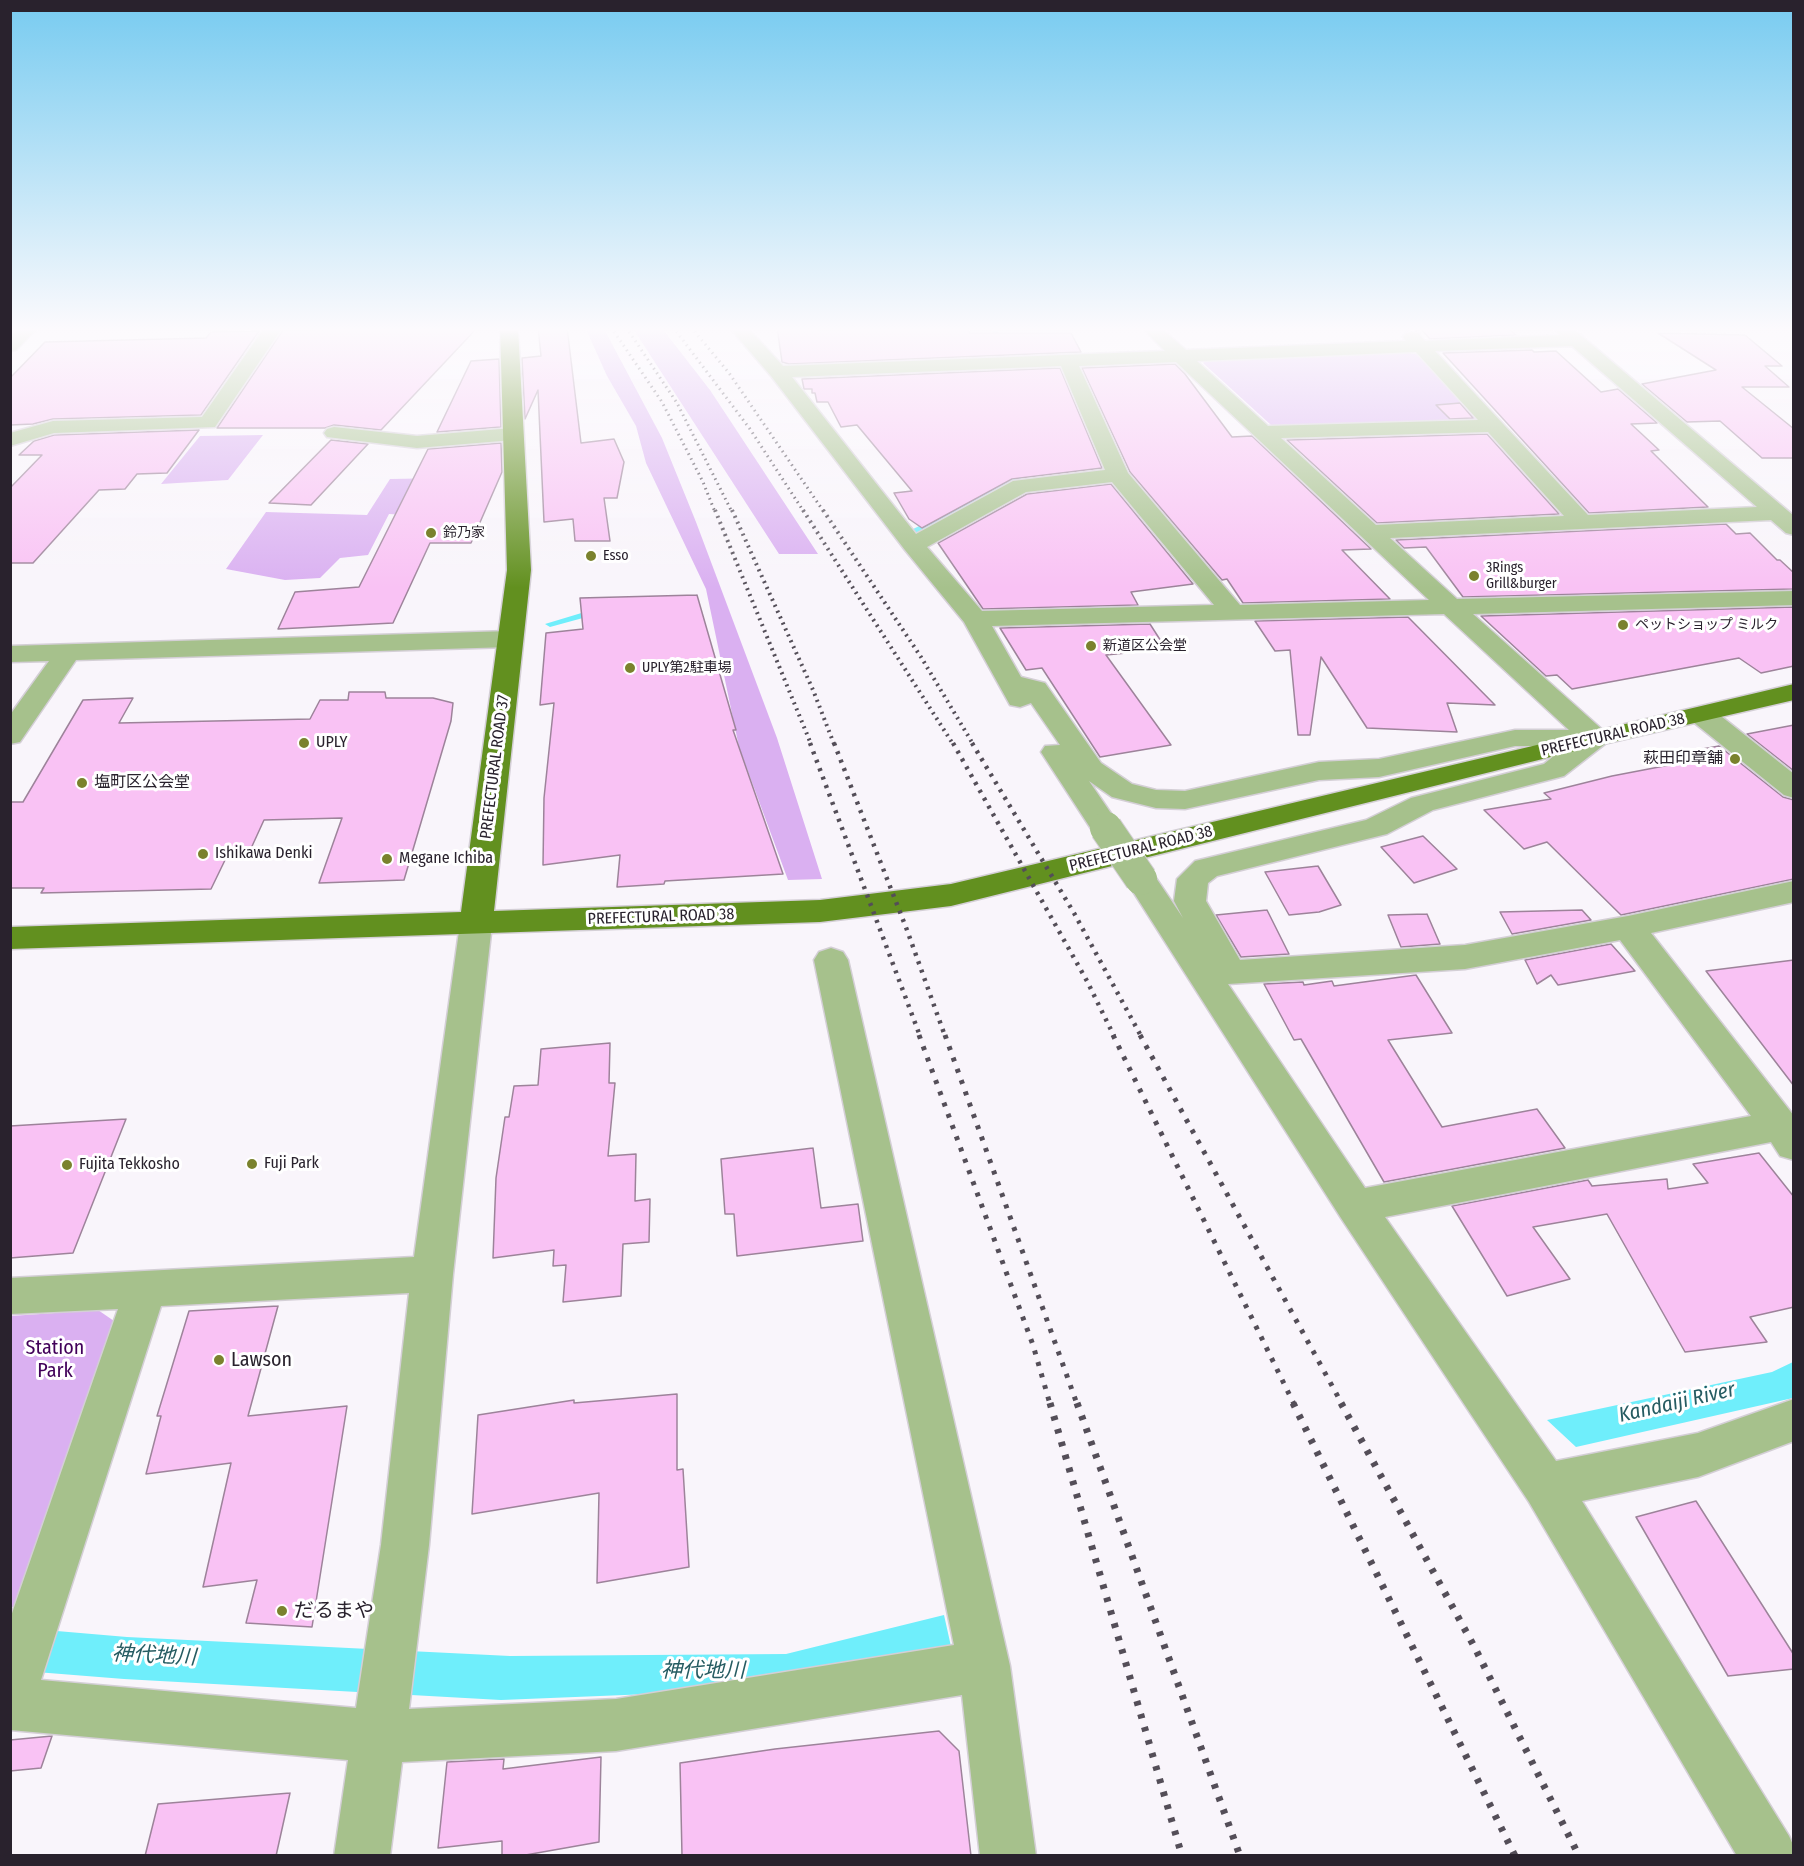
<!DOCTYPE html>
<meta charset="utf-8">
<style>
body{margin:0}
#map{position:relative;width:1804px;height:1866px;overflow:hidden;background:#f9f5fb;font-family:"Fira Sans Condensed",sans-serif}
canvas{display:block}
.frame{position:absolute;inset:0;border:12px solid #29222d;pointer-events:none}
</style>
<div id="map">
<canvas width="1804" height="1866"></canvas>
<div class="frame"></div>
</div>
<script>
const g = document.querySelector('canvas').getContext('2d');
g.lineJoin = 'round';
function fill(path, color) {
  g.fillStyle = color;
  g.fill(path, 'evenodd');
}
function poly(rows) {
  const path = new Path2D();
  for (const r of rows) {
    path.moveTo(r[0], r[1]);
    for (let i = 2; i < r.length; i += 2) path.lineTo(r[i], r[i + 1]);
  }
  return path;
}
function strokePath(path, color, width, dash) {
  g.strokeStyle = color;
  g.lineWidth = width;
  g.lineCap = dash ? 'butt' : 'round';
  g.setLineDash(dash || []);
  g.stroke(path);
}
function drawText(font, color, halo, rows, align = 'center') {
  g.font = font + ' "Fira Sans Condensed","Noto Sans JP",sans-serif';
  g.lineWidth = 6;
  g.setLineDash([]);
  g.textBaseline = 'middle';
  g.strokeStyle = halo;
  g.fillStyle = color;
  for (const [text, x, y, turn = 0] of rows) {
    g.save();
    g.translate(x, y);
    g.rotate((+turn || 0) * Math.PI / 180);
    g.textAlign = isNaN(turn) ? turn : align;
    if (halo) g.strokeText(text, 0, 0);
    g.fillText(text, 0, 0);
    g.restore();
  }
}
fill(poly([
 [585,327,603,327,662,438,696,522,777,738,822,879,788,880,739,747,706,589,646,463,636,426,607,376],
 [632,327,661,327,710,390,818,554,779,554],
 [1411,353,1419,355,1477,418,1466,422,1282,428,1271,425,1203,363,1208,359],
 [263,435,228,480,161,484,200,436],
 [441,478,426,516,389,514,368,555,340,558,320,578,285,580,226,569,266,512,367,515,390,479],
 [98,1310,114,1321,24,1608,11,1607,11,1316]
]), '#dab0f1');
fill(poly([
 [1793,1362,1793,1398,1576,1447,1547,1420,1772,1372],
 [944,1615,952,1651,773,1689,501,1700,124,1679,11,1670,10,1627,127,1637,510,1656,786,1654]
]), '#6feefb');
fill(poly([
 [992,327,998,327,1008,386,1004,388,1000,386,992,327],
 [1013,460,1020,462,1021,482,908,537,901,535,1014,479,1013,460],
 [598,608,603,611,601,613,550,627,545,624,598,608]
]), '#6feefb');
const building = poly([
 [478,327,381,430,334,425,325,428,217,428,283,330,478,327],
 [538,327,567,327,581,443,614,439,624,462,617,498,604,498,610,541,575,541,573,519,544,522,538,390,525,419,522,358,541,356,538,327],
 [777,327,817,327,818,330,967,327,970,333,1071,333,1081,352,789,364,782,362,777,327],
 [1419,327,1507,327,1516,335,1430,339,1419,327],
 [259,331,201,415,53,419,33,424,10,425,10,378,45,342,206,338,211,332,259,331],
 [1658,333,1745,335,1782,366,1765,366,1789,387,1742,387,1794,429,1794,458,1762,458,1720,421,1687,422,1642,384,1716,370,1658,333],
 [1532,350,1534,352,1556,351,1601,392,1618,389,1657,423,1631,424,1659,450,1651,451,1708,507,1589,513,1443,353,1532,350],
 [499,359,501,427,437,432,471,361,499,359],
 [1175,364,1185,374,1232,437,1252,436,1371,549,1342,550,1390,599,1243,603,1227,579,1222,580,1130,472,1082,368,1175,364],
 [1060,368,1102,468,1012,479,922,528,909,519,894,493,912,491,857,425,841,427,828,402,817,402,815,393,812,393,812,389,804,389,802,379,1060,368],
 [1460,403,1473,418,1450,419,1436,405,1460,403],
 [199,430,167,473,137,474,125,489,99,490,33,563,10,563,10,488,42,455,19,455,34,441,54,435,199,430],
 [1487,434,1559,514,1377,523,1287,440,1487,434],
 [331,440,368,444,311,505,269,503,331,440],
 [501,443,502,472,471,543,430,543,393,623,278,629,295,592,359,587,428,449,501,443],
 [1111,484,1193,584,1131,592,1138,605,983,609,938,543,1027,494,1111,484],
 [1726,524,1736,534,1750,533,1777,560,1780,560,1794,573,1794,589,1463,597,1426,547,1404,548,1396,540,1726,524],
 [697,595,736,730,733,730,783,874,665,881,664,884,617,887,620,855,543,865,544,798,554,703,540,705,546,633,583,629,580,598,697,595],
 [1794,607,1794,666,1761,673,1739,658,1572,689,1557,675,1546,676,1481,616,1794,607],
 [1408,617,1495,705,1447,703,1457,732,1367,728,1321,657,1310,735,1298,735,1290,650,1275,651,1255,621,1408,617],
 [1150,624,1166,649,1106,655,1171,745,1100,757,1042,668,1026,670,1000,628,1150,624],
 [349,692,385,692,386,698,433,698,453,703,451,721,404,880,319,883,342,818,264,820,248,855,227,856,211,889,41,893,44,888,10,888,10,802,23,802,83,700,133,698,119,723,310,719,320,700,348,700,349,692],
 [1794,725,1794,771,1747,734,1794,725],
 [1719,746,1783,797,1794,800,1794,879,1621,915,1547,842,1524,849,1484,810,1551,799,1544,793,1612,776,1706,758,1697,750,1719,746],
 [1423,836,1457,869,1414,883,1381,847,1423,836],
 [1318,866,1341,905,1319,912,1289,915,1265,872,1318,866],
 [1267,910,1289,954,1241,957,1216,915,1267,910],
 [1582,910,1591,920,1512,934,1500,912,1582,910],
 [1427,914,1440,944,1401,947,1388,915,1427,914],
 [1611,944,1635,971,1558,985,1551,975,1537,984,1525,960,1611,944],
 [1794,960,1794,1086,1706,971,1794,960],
 [1416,975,1452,1033,1388,1040,1442,1127,1537,1109,1565,1148,1384,1182,1301,1039,1294,1040,1264,984,1303,982,1304,985,1332,981,1334,986,1416,975],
 [610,1043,609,1083,615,1083,608,1156,636,1154,635,1201,650,1199,649,1242,623,1244,621,1296,563,1302,566,1265,553,1266,554,1250,493,1258,496,1178,505,1117,509,1117,514,1086,538,1085,541,1049,610,1043],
 [126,1119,73,1253,10,1258,10,1126,126,1119],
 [813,1148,821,1208,858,1204,863,1241,737,1256,734,1214,725,1214,721,1159,813,1148],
 [1759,1153,1794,1197,1794,1307,1750,1317,1767,1342,1685,1352,1607,1214,1533,1227,1570,1279,1507,1296,1452,1206,1588,1180,1592,1186,1667,1179,1668,1189,1708,1183,1693,1164,1759,1153],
 [278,1306,248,1416,347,1406,312,1627,246,1623,257,1580,203,1587,231,1463,146,1474,161,1416,157,1416,189,1311,278,1306],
 [677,1394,677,1470,683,1469,689,1567,597,1583,599,1493,472,1514,478,1415,574,1400,574,1403,677,1394],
 [1696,1501,1794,1655,1794,1669,1728,1676,1636,1517,1696,1501],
 [939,1731,959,1751,971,1856,682,1856,680,1763,775,1749,939,1731],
 [52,1736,41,1768,10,1771,10,1740,52,1736],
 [601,1757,599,1842,520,1856,502,1856,502,1841,438,1848,447,1762,504,1759,503,1769,601,1757],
 [290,1793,276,1856,145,1856,158,1804,290,1793]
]);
fill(building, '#f9c2f4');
strokePath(building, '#9d839a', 1.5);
const minor = poly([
 [20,327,39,327,16,350,10,351,10,336,20,327],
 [265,327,283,327,215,427,54,433,10,446,10,433,53,421,202,417,265,327],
 [729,327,747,327,783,366,1165,351,1141,327,1160,327,1186,350,1406,341,1403,337,1406,333,1412,332,1418,333,1425,341,1560,335,1552,327,1571,327,1794,516,1794,535,1786,533,1771,520,1390,538,1457,599,1794,591,1794,605,1473,614,1605,732,1609,738,1605,744,1564,776,1433,810,1387,834,1217,876,1208,883,1206,901,1240,960,1465,945,1628,916,1794,881,1794,902,1651,933,1794,1116,1794,1160,1780,1156,1771,1142,1385,1217,1556,1461,1698,1433,1794,1399,1794,1441,1698,1477,1582,1501,1789,1836,1794,1847,1794,1856,1737,1856,1529,1502,1341,1218,1125,879,1130,872,1141,869,1152,872,1183,918,1174,901,1177,879,1195,861,1366,820,1411,798,1544,764,1566,746,1515,746,1379,777,1319,780,1185,809,1156,808,1112,797,1089,781,1121,828,1117,835,1106,838,1095,835,1041,752,1045,746,1060,745,1031,703,1020,707,1010,705,964,622,905,550,771,376,729,327],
 [1572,346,1757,507,1588,515,1435,351,1572,346],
 [1416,352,1478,420,1268,426,1197,361,1416,352],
 [1176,362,1429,600,1240,605,1128,473,1079,366,1176,362],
 [1061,366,1105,470,1013,481,916,534,792,377,1061,366],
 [1488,432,1564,516,1376,525,1281,438,1488,432],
 [1112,482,1214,605,982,611,927,547,1026,492,1112,482],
 [1444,614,1569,730,1515,730,1379,759,1319,762,1185,791,1156,790,1132,784,1101,763,1045,683,1021,677,992,626,1444,614],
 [1620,940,1751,1116,1365,1188,1228,984,1465,969,1620,940],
 [334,427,417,436,513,428,520,430,523,434,520,438,513,440,417,448,327,437,324,433,327,429,334,427],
 [510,631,519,634,523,639,519,644,510,647,76,660,20,742,10,744,10,715,49,661,10,662,10,646,510,631],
 [1702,707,1712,709,1794,774,1794,798,1784,795,1692,721,1688,715,1692,709,1702,707],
 [476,913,488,916,492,924,453,1274,429,1545,409,1709,616,1699,954,1645,814,960,819,952,831,948,843,952,848,960,1010,1666,1036,1856,980,1856,962,1695,616,1751,402,1762,390,1856,334,1856,348,1760,10,1730,10,1619,118,1309,10,1314,10,1278,414,1257,460,924,464,916,476,913],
 [409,1293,381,1545,356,1708,41,1680,161,1306,409,1293]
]);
const major = poly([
 [500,327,518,327,531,570,494,911,820,900,951,884,1794,684,1794,700,1595,746,951,906,820,922,10,949,10,927,461,912,507,570,500,327]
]);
strokePath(minor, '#d4cfd6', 3);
strokePath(major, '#d4cfd6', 3);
fill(minor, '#a6c18c');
fill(major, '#62901f');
strokePath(poly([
 [611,327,662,402,703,482,715,512],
 [626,327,677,403,732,512],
 [673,327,750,429,804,512],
 [691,327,729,373,824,512]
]), '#544e58', 3, [1.5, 4]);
strokePath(poly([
 [715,510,811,744],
 [732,510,813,690,834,744],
 [803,510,953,744],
 [823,510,921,657,973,744]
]), '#544e58', 4, [2, 4.5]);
strokePath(poly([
 [810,743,920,1036],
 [834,743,907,930,945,1036],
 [953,743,1087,981,1114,1036],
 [972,743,1074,913,1141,1036]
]), '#544e58', 4.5, [3, 6]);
strokePath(poly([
 [919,1035,1033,1345,1050,1404],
 [945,1035,1077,1404],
 [1113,1035,1294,1404],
 [1140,1035,1342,1404]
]), '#544e58', 5, [4, 8]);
strokePath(poly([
 [1050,1403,1182,1856],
 [1077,1403,1240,1856],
 [1293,1403,1515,1856],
 [1341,1403,1475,1648,1579,1856]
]), '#544e58', 7, [4.5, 9]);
const minorBridge = poly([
 [1106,828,1141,879]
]);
strokePath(minorBridge, '#d4cfd6', 34, []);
strokePath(minorBridge, '#a6c18c', 32);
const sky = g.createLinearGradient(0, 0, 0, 588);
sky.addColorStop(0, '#77cbf0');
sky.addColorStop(0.56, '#fcfafd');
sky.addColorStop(1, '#fcfafd00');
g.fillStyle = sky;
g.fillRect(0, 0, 1804, 588);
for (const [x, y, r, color] of [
 [431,533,6,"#7a822d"],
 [591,556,6,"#7a822d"],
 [1474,576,6,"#7a822d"],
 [1623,625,6,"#7a822d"],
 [1091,646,6,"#7a822d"],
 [630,668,6,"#7a822d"],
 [304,743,6,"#7a822d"],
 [1735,759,6,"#7a822d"],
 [82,783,6,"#7a822d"],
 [203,854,6,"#7a822d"],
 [387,859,6,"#7a822d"],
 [252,1164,6,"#7a822d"],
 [67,1165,6,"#7a822d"],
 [219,1360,6,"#7a822d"],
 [282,1611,6,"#7a822d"]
]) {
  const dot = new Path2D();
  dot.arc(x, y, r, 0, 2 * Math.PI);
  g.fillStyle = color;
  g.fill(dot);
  strokePath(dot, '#fff', 2);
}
drawText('14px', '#29222d', '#fff', [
 ["鈴乃家",443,533],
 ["Esso",603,556],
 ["3Rings",1486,568],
 ["Grill&burger",1486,584],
 ["ペットショップ ミルク",1635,625],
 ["新道区公会堂",1103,646],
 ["UPLY第2駐車場",642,668]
], 'left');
drawText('16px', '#29222d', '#fff', [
 ["PREFECTURAL ROAD 38",1613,735,-13],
 ["PREFECTURAL ROAD 37",495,767,-83],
 ["PREFECTURAL ROAD 38",1141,849,-14],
 ["PREFECTURAL ROAD 38",661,917,-2]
]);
drawText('16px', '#29222d', '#fff', [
 ["UPLY",316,743],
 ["萩田印章舗",1723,759,"right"],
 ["塩町区公会堂",94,783],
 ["Ishikawa Denki",215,854],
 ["Megane Ichiba",399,859],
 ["Fuji Park",264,1164],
 ["Fujita Tekkosho",79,1165]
], 'left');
drawText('20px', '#410059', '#fff', [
 ["Station",55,1348],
 ["Park",55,1371]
]);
drawText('20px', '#29222d', '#fff', [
 ["Lawson",231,1360],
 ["だるまや",294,1611]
], 'left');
drawText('italic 21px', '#265c62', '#fff', [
 ["Kandaiji River",1677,1403,-13],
 ["神代地川",154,1656,3],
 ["神代地川",703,1671]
]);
</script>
